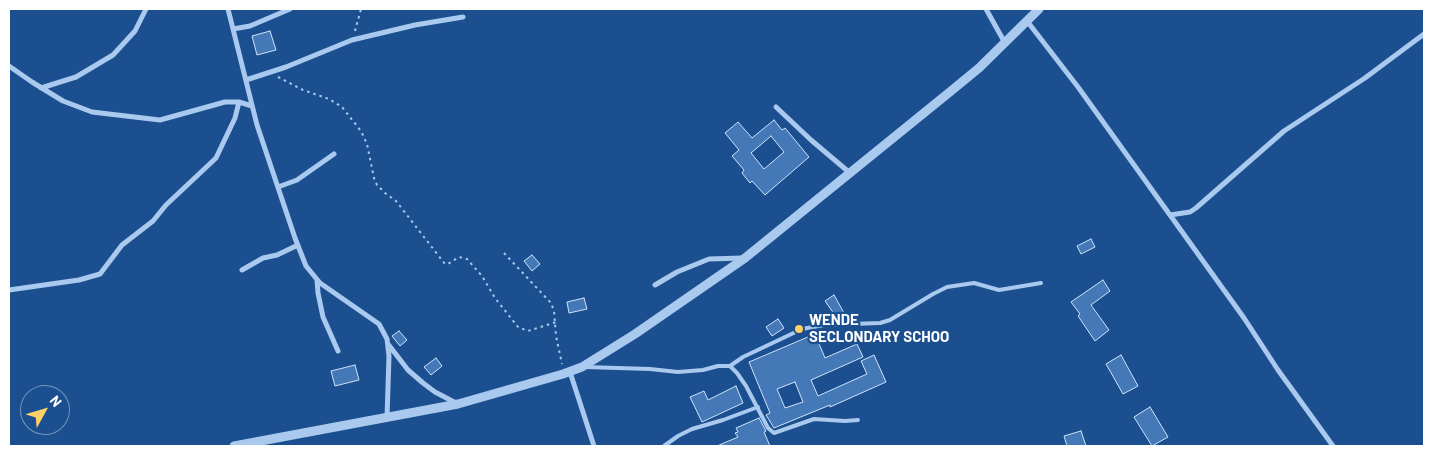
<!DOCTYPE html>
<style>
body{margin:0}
#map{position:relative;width:1433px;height:455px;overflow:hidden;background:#1b4f8f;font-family:Barlow,sans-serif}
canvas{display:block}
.frame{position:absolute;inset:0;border:10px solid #fff;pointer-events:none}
.north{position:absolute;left:20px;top:385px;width:50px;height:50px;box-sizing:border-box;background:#1b4f8f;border:1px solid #7695bc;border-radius:50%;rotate:51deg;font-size:14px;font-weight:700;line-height:20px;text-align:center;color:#fff}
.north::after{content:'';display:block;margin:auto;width:18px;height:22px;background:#ffd166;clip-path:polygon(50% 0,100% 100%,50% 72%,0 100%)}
</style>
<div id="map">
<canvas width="1433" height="455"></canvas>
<div class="frame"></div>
<div class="north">N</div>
</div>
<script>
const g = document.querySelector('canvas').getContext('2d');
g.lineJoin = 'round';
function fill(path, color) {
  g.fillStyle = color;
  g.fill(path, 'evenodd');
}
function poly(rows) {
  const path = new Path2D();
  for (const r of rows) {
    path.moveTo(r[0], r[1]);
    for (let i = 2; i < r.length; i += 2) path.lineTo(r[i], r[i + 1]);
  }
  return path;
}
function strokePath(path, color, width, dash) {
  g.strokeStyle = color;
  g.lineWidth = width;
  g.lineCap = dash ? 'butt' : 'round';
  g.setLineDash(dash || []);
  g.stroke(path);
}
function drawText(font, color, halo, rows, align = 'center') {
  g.font = font + ' Barlow,sans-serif';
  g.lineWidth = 4.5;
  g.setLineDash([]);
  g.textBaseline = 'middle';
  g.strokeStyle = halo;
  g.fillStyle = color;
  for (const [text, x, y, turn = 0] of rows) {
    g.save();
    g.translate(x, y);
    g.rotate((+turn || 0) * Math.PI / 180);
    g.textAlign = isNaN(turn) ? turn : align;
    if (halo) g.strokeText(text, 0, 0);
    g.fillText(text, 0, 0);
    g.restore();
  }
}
const building = poly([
 [270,31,276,50,257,55,252,36,270,31],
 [774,120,782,130,785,128,809,157,765,195,752,181,750,183,742,173,744,170,732,156,739,150,725,133,738,122,752,138,774,120],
 [771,136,784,152,764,169,751,153,771,136],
 [1091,239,1095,247,1081,254,1077,246,1091,239],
 [532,255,540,264,532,271,524,261,532,255],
 [1103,280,1110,291,1091,305,1109,330,1095,341,1078,316,1080,314,1071,302,1103,280],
 [834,295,844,313,837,318,825,301,834,295],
 [584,298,587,309,569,313,567,302,584,298],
 [778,319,784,328,772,336,766,327,778,319],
 [399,331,407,340,400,346,392,336,399,331],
 [815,334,825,358,857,344,863,357,811,380,818,396,867,374,861,361,874,355,886,382,830,407,830,405,774,428,766,415,770,413,749,362,815,334],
 [795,382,803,402,785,408,777,389,795,382],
 [1121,355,1138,386,1123,394,1106,364,1121,355],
 [436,358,442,366,431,375,424,367,436,358],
 [355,365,359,380,335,386,331,371,355,365],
 [736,386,743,403,702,422,690,397,704,391,708,400,736,386],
 [1150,407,1168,437,1152,446,1134,417,1150,407],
 [759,418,766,431,764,432,770,446,717,446,738,437,735,433,738,432,736,428,759,418],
 [1081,431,1086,446,1067,446,1064,436,1081,431]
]);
fill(building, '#4478b7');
strokePath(building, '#cfe3fa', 1);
strokePath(poly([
 [355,31,361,9],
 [278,77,303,90,329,99,342,107,361,131,367,144,374,178,377,185,385,193,396,201,445,264,448,264,459,257,467,259,482,276,495,298,518,327,528,331,556,322],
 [504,253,551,303,554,311,556,336,562,364]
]), '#a9c9ee', 2, [2.5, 4]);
strokePath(poly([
 [730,366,743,357,802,329,824,325,880,323,890,320,933,294,947,287,974,283,999,290,1041,283],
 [585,367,650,369,678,372,703,370,718,366,730,366,737,373,746,386,768,428,774,433,814,419,845,421,858,420],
 [664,446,678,436,692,429,723,420,758,407]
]), '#a9c9ee', 4);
strokePath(poly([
 [228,9,257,125,295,238,306,266,320,283,379,324,387,339,389,356,387,418],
 [986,9,1005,43],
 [1027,21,1078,87,1244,318,1278,370,1333,446],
 [233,29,250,26,290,9],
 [9,66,32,82,63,101,92,112,160,120,225,102,239,102,252,106],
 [246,80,286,67,352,40,415,25,463,17],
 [41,88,76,77,113,55,135,31,146,9],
 [776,107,811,140,850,173],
 [278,187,297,180,334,154],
 [1170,215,1190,212,1196,208,1284,131,1365,78,1424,34],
 [242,270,263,258,277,255,298,245],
 [317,280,318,293,323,317,338,351],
 [655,285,677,272,709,259,742,258],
 [9,290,79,280,100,274,122,245,153,221,166,205,216,158,235,118,239,102],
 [388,344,408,370,423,383,435,392,456,403],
 [570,372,594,446]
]), '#a9c9ee', 5);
strokePath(poly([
 [234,446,458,404,563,374,582,367,635,334,745,258,951,91,979,68,1039,9]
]), '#a9c9ee', 9);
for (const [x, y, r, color] of [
 [799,329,5,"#ffd166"]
]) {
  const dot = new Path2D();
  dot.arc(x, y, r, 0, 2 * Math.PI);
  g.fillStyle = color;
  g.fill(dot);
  strokePath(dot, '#1b4f8f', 2);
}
drawText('bold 15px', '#fff', '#1b4f8f', [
 ["WENDE",809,320],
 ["SECLONDARY SCHOO",809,337]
], 'left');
</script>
